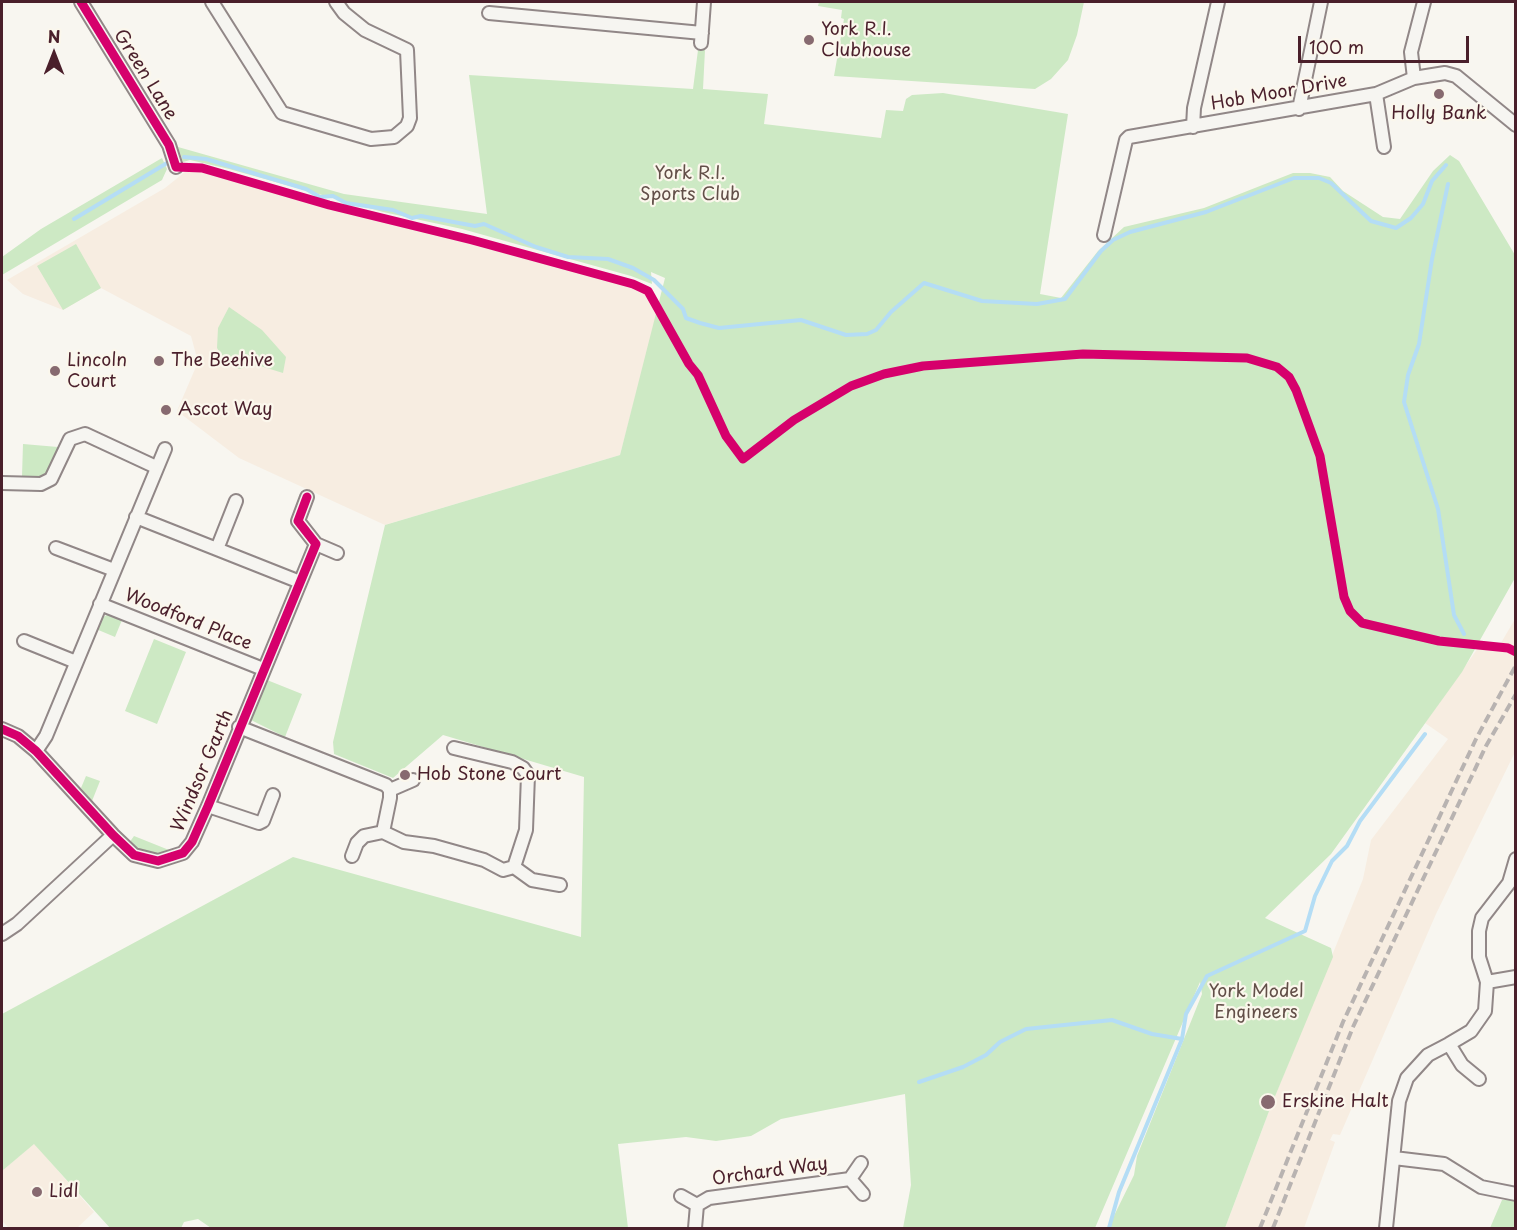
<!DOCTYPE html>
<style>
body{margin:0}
#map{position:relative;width:1517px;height:1230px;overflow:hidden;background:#f8f6f0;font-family:"Playpen Sans",sans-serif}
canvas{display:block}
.frame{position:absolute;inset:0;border:3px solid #4a1f2b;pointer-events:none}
.north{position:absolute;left:24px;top:24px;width:60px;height:60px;-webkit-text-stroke:4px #fbf7ec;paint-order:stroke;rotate:0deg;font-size:16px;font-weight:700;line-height:24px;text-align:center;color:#4a1f2b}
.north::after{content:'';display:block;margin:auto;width:21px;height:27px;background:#4a1f2b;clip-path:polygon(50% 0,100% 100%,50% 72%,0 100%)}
.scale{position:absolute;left:1298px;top:36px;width:171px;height:27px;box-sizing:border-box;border:3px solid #4a1f2b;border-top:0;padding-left:8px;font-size:18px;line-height:21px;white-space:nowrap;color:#4a1f2b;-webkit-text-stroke:4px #fbf7ec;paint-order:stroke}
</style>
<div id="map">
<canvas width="1517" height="1230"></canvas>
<div class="frame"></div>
<div class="north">N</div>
<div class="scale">100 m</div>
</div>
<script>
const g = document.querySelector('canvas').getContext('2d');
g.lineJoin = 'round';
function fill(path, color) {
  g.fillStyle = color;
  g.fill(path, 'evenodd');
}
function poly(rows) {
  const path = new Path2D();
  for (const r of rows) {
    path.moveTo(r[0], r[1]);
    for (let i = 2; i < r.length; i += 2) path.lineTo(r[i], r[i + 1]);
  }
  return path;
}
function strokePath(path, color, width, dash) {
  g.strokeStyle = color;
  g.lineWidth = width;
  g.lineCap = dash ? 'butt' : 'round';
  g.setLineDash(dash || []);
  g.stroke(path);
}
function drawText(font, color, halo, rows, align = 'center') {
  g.font = font + ' "Playpen Sans",sans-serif';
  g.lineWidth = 4.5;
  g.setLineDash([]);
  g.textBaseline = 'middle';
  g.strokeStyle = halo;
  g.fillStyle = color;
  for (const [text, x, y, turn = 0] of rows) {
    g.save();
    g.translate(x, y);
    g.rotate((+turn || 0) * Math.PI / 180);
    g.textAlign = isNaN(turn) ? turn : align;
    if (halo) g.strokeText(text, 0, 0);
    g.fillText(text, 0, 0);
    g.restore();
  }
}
fill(poly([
 [185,172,200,172,635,288,645,293,657,315,620,455,385,525,239,458,177,411,198,362,191,336,101,288,63,310,23,294,7,280,165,188],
 [1515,619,1515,752,1436,914,1340,1135,1333,1134,1330,1140,1335,1142,1304,1228,1225,1228,1271,1106,1363,879,1371,840,1448,739,1425,723,1478,648,1498,648],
 [34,1143,94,1212,77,1228,9,1228,2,1221,2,1171]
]), '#f7ede1');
fill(poly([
 [819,2,1084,2,1077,35,1068,60,1051,79,1035,89,834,76,844,19,841,18,842,10,818,6],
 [698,50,705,50,703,89,768,94,764,124,881,138,886,110,903,111,906,99,912,95,943,93,1068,114,1040,294,1061,298,1098,251,1124,227,1204,208,1293,173,1310,173,1330,177,1343,191,1383,217,1400,219,1433,171,1450,155,1459,161,1515,255,1515,578,1462,672,1331,854,1265,918,1331,948,1333,957,1271,1106,1225,1228,1108,1228,1134,1175,1137,1156,1202,994,1200,982,1095,1228,903,1228,911,1185,905,1094,781,1119,751,1136,716,1141,686,1137,618,1144,628,1228,211,1228,198,1219,184,1222,181,1228,110,1228,34,1144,2,1171,2,1014,293,857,581,937,584,777,443,735,393,778,334,754,333,742,385,525,620,455,665,278,651,272,652,284,631,276,462,229,383,212,229,169,190,160,183,162,178,147,344,194,487,214,469,75,693,89],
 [162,158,167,169,162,180,2,275,2,257,41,229],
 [76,244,101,288,63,310,37,266],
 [229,307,262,330,286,357,283,373,257,365,239,369,224,359,217,348,218,328],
 [23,444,58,447,48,471,42,476,22,476],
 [109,614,122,620,115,637,96,629,101,618],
 [154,639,186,652,157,724,125,711],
 [267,680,302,694,285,737,251,720],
 [86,776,100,781,92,801,81,788],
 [134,836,169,850,162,854,139,851,129,843],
 [1502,1200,1515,1200,1515,1228,1490,1228]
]), '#cde9c4');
strokePath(poly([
 [184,157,206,159,306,189,320,197,333,196,346,203,393,210,412,218,421,216,475,226,484,224,536,247,568,257,608,259,633,268,654,280,683,309,686,318,700,323,719,328,801,320,846,335,867,334,876,330,891,312,924,283,982,301,1037,304,1065,299,1101,251,1113,240,1130,232,1206,212,1242,198],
 [1448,184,1432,259,1419,344,1408,375,1404,402,1438,509,1454,615,1464,634],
 [1245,197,1294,178,1319,178,1331,183,1371,221,1396,228,1411,218,1423,204,1432,181,1446,165],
 [74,219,167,163],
 [919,1082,963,1067,986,1055,1000,1042,1026,1029,1112,1020,1152,1034,1182,1039],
 [1109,1228,1119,1192,1182,1039,1186,1014,1207,976,1305,931,1315,896,1332,861,1347,846,1360,821,1425,734]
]), '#b4ddf5', 4);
const street = poly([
 [81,2,169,145,176,167],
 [212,2,282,113,371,139,394,137,407,126,410,118,407,50,365,30,344,13,336,2],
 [489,13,702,33],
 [701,43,704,2],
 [1414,78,1411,52,1424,2],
 [1376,94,1384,147],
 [1299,109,1321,2],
 [1193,127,1194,108,1218,2],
 [1104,235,1126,140,1129,137,1376,94,1414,78,1445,73,1456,76,1516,125],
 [2,483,41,484,51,479,70,439,85,434,156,467],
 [136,517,300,582],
 [316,544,337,553],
 [56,548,114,570],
 [217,549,236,501],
 [100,604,263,669],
 [24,641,76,662],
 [239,727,386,785,390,790,390,798,383,832],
 [2,729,18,736,36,751,113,835,134,855,158,861,183,853,192,842,208,806,316,544,298,521,307,497],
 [36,751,46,736,165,449],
 [390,790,413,780],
 [208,806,259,823,263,821,273,795],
 [352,856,357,843,364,836,383,832,404,842,434,846,484,860,503,870,514,867,526,830,528,775,523,768,512,762,454,748],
 [514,867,532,880,560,885],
 [2,934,17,924,113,835],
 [1487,982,1516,977],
 [1449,1044,1471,1031,1485,1011,1487,982,1479,957,1479,931,1482,918,1509,883,1516,859],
 [1394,1158,1444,1164,1481,1187,1516,1194],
 [861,1163,850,1179,863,1194],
 [681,1196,697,1205],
 [695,1228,697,1205,709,1198,850,1179],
 [1386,1228,1399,1101,1407,1078,1428,1055,1449,1044,1462,1065,1479,1079]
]);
strokePath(street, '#918787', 16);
strokePath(street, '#f6f5f1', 12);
strokePath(poly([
 [1260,1228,1343,1022,1476,739,1516,665],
 [1273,1228,1353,1027,1486,746,1516,694]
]), '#b8b3b1', 4, [9, 4.5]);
strokePath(poly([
 [81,2,169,145,176,167,202,168,329,205,472,240,633,284,648,291,689,364,698,375,726,436,743,459,794,420,851,386,884,374,923,366,1083,354,1247,358,1277,367,1289,377,1296,390,1320,456,1344,597,1350,611,1362,623,1439,641,1508,648,1516,652],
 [2,729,18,736,36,751,113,835,134,855,158,861,183,853,192,842,208,806,316,544,298,521,307,497]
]), '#d6006c', 9);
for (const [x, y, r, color] of [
 [809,40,6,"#876a70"],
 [1439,94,6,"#876a70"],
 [159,361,6,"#876a70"],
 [55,371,6,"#876a70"],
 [166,410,6,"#876a70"],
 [405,775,6,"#876a70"],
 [1268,1102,8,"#876a70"],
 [37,1192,6,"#876a70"]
]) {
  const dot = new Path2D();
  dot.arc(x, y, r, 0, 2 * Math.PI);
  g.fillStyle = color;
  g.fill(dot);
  strokePath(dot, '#fbf7ec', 2);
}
drawText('18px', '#4a1f2b', '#fbf7ec', [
 ["York R.I.",821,30],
 ["Clubhouse",821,51],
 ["Holly Bank",1439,114,"center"],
 ["Lincoln",67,361],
 ["Court",67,382],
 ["The Beehive",171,361],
 ["Ascot Way",178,410],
 ["Hob Stone Court",417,775],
 ["Erskine Halt",1282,1102],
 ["Lidl",49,1192]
], 'left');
drawText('18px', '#4a1f2b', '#fbf7ec', [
 ["Green Lane",145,75,58],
 ["Hob Moor Drive",1279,93,-10],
 ["Woodford Place",188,620,22],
 ["Windsor Garth",203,771,-67],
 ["Orchard Way",770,1172,-8]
]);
drawText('18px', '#624f48', '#fbf7ec', [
 ["York R.I.",690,174],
 ["Sports Club",690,195],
 ["York Model",1256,992],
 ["Engineers",1256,1013]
]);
</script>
